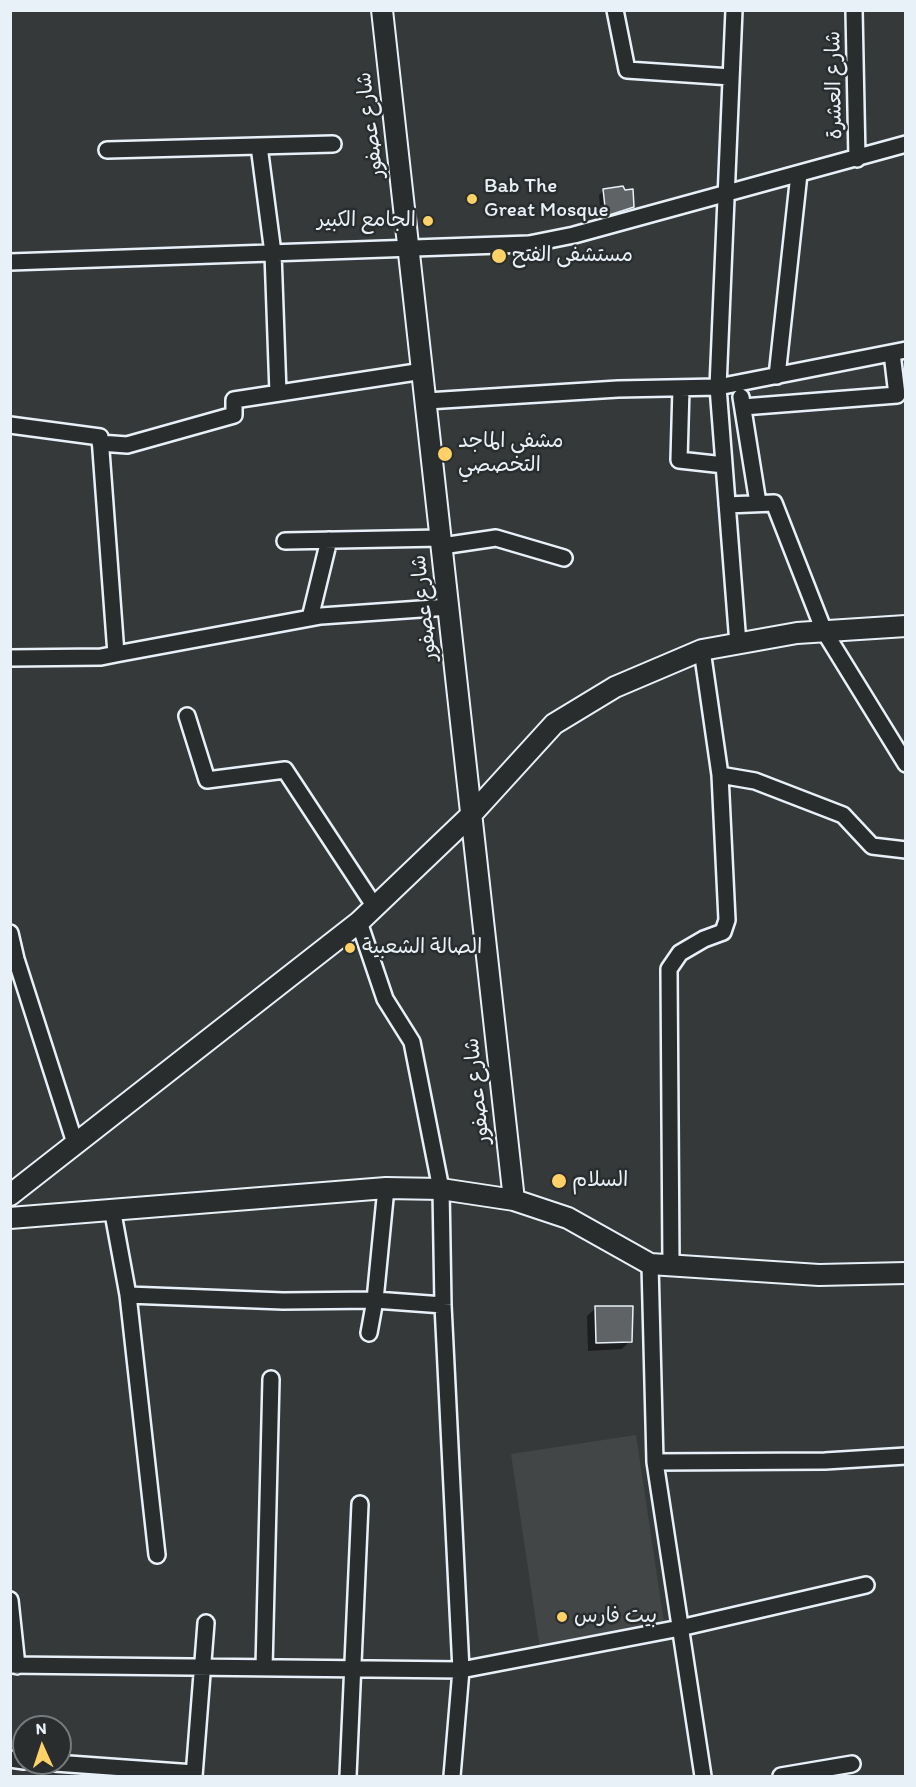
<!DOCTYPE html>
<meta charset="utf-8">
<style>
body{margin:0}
#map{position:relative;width:916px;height:1787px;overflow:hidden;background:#35393a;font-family:Itim,sans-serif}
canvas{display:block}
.frame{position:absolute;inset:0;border:12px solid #e8f1f8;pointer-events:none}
.north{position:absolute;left:12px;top:1715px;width:60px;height:60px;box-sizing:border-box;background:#2a2d2e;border:2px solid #767b7f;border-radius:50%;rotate:357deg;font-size:16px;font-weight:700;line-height:24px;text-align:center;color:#e8f1f8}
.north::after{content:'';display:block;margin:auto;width:21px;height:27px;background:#ffd166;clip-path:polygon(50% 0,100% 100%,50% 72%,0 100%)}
</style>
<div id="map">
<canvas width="916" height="1787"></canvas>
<div class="frame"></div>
<div class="north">N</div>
</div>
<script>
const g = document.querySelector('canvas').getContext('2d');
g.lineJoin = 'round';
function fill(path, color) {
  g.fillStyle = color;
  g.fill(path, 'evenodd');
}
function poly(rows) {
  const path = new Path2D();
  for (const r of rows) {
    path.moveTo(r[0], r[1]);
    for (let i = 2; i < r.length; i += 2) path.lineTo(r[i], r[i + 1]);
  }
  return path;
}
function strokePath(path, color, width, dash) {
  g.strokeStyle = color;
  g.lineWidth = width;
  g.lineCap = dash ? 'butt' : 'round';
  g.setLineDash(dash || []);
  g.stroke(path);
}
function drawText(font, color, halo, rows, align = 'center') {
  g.font = font + ' Itim,"Playpen Sans Arabic",sans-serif';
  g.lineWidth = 5;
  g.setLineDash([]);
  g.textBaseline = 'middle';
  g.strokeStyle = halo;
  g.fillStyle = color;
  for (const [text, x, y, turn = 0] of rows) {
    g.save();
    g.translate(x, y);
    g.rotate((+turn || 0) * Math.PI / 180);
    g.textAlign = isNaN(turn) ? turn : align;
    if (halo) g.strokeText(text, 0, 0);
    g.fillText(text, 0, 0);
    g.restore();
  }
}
fill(poly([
 [636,1435,664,1623,540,1649,511,1454]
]), '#424647');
fill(poly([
 [604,190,632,207,627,212,601,220,599,195],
 [596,1308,630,1341,622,1349,588,1351,587,1316]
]), '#0007');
const building = poly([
 [623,186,625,190,633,189,634,207,606,216,603,189,623,186],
 [595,1306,633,1306,632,1342,596,1343,595,1306]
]);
fill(building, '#5f6365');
strokePath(building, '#e8f1f8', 1.5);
const minor = poly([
 [615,10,627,70,731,77],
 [734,10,718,387,738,644],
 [854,10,857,159],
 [259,146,273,253,278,393],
 [107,150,333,144],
 [10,262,529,244,574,235,906,144],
 [777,376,799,174],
 [681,388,679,460,724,465],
 [741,397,758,503],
 [427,401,618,389,718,387,906,350],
 [743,407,897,395,892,353],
 [10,425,100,437,116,654,101,657,10,658],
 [100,443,127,445,234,415,234,400,423,371],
 [727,505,774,503,824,631,906,764],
 [285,541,441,538],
 [442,546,496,538,564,558],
 [310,618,329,540],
 [116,654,321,616,449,607],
 [187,716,207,780,285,770,375,907],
 [720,775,755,781,843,815,872,846,906,850],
 [359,922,385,999,412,1042,441,1189,443,1305,461,1670,452,1776],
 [10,933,16,959,75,1143],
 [112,1208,128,1295,157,1555],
 [650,1264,655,1462,703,1776],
 [671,1265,669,969,680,953,704,939,723,932,727,920,720,775,702,650],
 [128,1295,283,1301,375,1300,443,1305],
 [369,1333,375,1300,386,1188],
 [655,1462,825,1461,906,1456],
 [10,1600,17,1666],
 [10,1665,461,1670,680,1628,866,1585],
 [264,1668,271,1379],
 [10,1759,24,1761],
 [55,1763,194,1773],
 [194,1776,206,1623],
 [348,1776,360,1504],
 [781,1776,852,1764]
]);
const major = poly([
 [382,10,514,1200],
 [10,1195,359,922,471,815,554,724,615,687,702,650,797,633,906,626],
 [10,1218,386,1188,441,1189,514,1200,568,1218,650,1264,819,1275,906,1273]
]);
strokePath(minor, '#e8f1f8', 20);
strokePath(major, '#e8f1f8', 24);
strokePath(minor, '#2a2d2e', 15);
strokePath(major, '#2a2d2e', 20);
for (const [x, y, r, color] of [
 [472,199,6,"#ffd166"],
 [428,221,6,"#ffd166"],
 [499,256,8,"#ffd166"],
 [445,454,8,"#ffd166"],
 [350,948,6,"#ffd166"],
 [559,1181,8,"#ffd166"],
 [562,1617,6,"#ffd166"]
]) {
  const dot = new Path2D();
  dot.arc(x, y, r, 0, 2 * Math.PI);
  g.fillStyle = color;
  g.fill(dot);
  strokePath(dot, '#2a2d2e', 2);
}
drawText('21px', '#e8f1f8', '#2a2d2e', [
 ["شارع العشرة",835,85,-91],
 ["شارع عصفور",371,125,-97],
 ["شارع عصفور",425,608,-96],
 ["شارع عصفور",478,1091,-96]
]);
drawText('21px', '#e8f1f8', '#2a2d2e', [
 ["Bab The",484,187],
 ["Great Mosque",484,211],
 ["الجامع الكبير",416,221,"right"],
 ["مستشفى الفتح",512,256],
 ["مشفى الماجد",458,442],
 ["التخصصي",458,466],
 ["الصالة الشعبية",362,948],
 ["السلام",572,1181],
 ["بيت فارس",574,1617]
], 'left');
</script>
